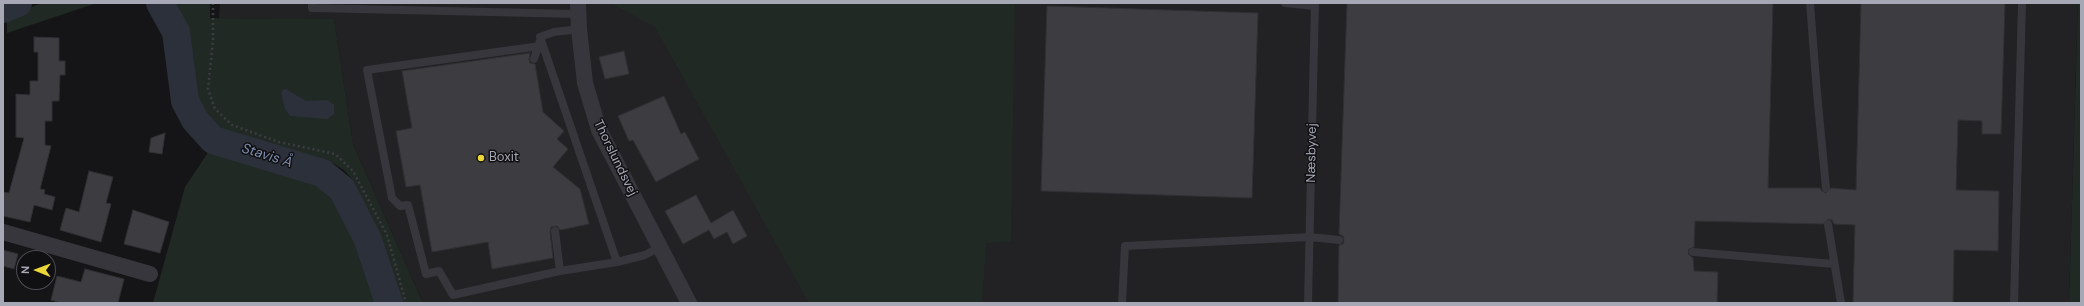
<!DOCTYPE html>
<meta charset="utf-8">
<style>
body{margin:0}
#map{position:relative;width:2084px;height:306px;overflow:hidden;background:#151517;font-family:"DM Sans",sans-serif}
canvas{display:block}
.frame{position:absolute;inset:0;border:4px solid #a7a8b6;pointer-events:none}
.north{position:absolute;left:16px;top:250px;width:40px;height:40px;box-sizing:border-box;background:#101012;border:1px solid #4c4d54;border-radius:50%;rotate:271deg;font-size:11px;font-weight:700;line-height:16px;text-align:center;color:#a7a8b6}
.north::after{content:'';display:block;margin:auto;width:14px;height:18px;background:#ebd838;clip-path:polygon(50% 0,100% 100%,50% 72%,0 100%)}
</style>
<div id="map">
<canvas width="2084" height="306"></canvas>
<div class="frame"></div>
<div class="north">N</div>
</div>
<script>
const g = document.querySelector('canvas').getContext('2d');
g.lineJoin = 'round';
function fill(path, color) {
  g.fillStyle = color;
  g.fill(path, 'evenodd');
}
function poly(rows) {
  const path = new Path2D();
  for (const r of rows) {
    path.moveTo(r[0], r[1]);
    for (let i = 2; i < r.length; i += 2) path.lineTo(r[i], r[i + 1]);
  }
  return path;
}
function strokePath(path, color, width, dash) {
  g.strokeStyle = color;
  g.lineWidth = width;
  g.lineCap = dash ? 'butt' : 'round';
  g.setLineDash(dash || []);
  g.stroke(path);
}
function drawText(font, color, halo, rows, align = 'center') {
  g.font = font + ' "DM Sans",sans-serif';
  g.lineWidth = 3;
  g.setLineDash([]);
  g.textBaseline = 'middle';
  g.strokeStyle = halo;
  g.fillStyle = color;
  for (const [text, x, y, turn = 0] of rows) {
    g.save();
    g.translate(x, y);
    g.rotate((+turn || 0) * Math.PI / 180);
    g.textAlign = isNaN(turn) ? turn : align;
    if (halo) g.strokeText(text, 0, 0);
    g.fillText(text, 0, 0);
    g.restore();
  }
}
fill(poly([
 [220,3,2078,3,2069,303,423,303,353,144,334,20,219,18]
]), '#222124');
fill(poly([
 [42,3,97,3,7,33,7,17],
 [174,3,210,3,210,18,334,19,353,144,423,303,395,303,379,243,352,179,344,170,334,164,266,148,233,137,202,120,196,112,191,98,191,44,188,27],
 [614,3,1015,3,1011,242,986,243,982,303,809,303,655,27,614,5],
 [2078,3,2081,3,2081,303,2069,303],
 [213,145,270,168,315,179,330,190,351,227,371,282,377,303,153,303,185,187]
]), '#212924');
fill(poly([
 [284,89,286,89,306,101,327,100,334,105,334,114,327,119,290,116,285,109,281,93]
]), '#2c303a');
strokePath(poly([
 [160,3,176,32,185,101,195,120,213,140,322,173,342,189,368,240,389,303],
 [3,9,18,3]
]), '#2c303a', 28);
const building = poly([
 [1347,3,1773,3,1768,188,1820,188,1822,191,1826,193,1831,188,1856,190,1861,3,2005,3,2001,134,1982,134,1982,121,1958,120,1956,190,1999,191,1998,251,1954,250,1953,303,1853,303,1855,225,1834,224,1832,220,1828,219,1823,224,1695,221,1694,247,1689,249,1688,254,1693,258,1694,271,1718,272,1717,303,1338,303,1339,245,1343,244,1344,240,1343,236,1339,234,1347,3],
 [1047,6,1258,13,1252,198,1041,191,1047,6],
 [34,37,59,38,59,61,65,61,65,75,60,75,59,101,52,101,52,121,45,121,45,145,51,146,40,189,45,190,44,194,55,197,52,210,34,205,30,222,3,216,3,192,9,193,24,138,16,137,16,94,30,95,30,81,38,81,38,52,34,52,34,37],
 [624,51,629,74,605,79,599,57,624,51],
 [530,53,529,60,530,63,535,64,543,112,564,131,557,139,568,149,553,167,580,189,589,224,560,230,557,226,551,227,550,232,553,258,492,269,488,242,432,252,420,185,406,187,396,131,412,128,402,71,530,53],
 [664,96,681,134,685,132,699,159,656,182,633,140,629,141,618,116,664,96],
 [165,133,162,154,149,152,151,138,165,133],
 [89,171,113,177,106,203,111,204,101,242,60,230,66,208,79,212,89,171],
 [696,195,711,223,733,210,747,236,733,244,727,232,714,239,709,230,683,244,665,211,696,195],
 [133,210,169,222,160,253,124,244,133,210],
 [3,250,18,254,14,269,3,266,3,250],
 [85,269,124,279,118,303,61,303,51,300,57,276,81,282,85,269]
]);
fill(building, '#3d3c41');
strokePath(building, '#302f33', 1);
strokePath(poly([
 [213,3,213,41,208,89,215,109,232,125,279,142,335,154,353,171,387,235,406,303]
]), '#3c3c43', 2.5, [2, 3]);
strokePath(poly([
 [312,3,312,8,578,14],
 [1285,3,1315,6],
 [1810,3,1817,93,1826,188],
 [540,37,617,262],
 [540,37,554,32,579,29],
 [540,46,367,70,392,198,400,206,408,205,426,274,439,271,453,295,560,271],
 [534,59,540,41],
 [1828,224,1841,303],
 [555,231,560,271,617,262,645,255,660,247],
 [1693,252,1834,264],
 [1122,303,1125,246,1310,237,1339,240],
 [1308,303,1315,3],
 [2014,303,2022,3]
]), '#36363c', 8);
strokePath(poly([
 [578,3,579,29,585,83,599,130,689,303],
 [3,232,150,274]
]), '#36363c', 16);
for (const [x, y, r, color] of [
 [481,158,4,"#ebd838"]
]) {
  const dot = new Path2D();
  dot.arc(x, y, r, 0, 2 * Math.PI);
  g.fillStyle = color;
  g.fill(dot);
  strokePath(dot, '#101012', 1.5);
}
drawText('13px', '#a7a8b6', '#101012', [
 ["Næsbyvej",1312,153,-89],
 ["Thorslundsvej",615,158,64]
]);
drawText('13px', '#a7a8b6', '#101012', [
 ["Boxit",489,158]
], 'left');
drawText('italic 14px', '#7f8eb0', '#101012', [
 ["Stavis Å",267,156,17]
]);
</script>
